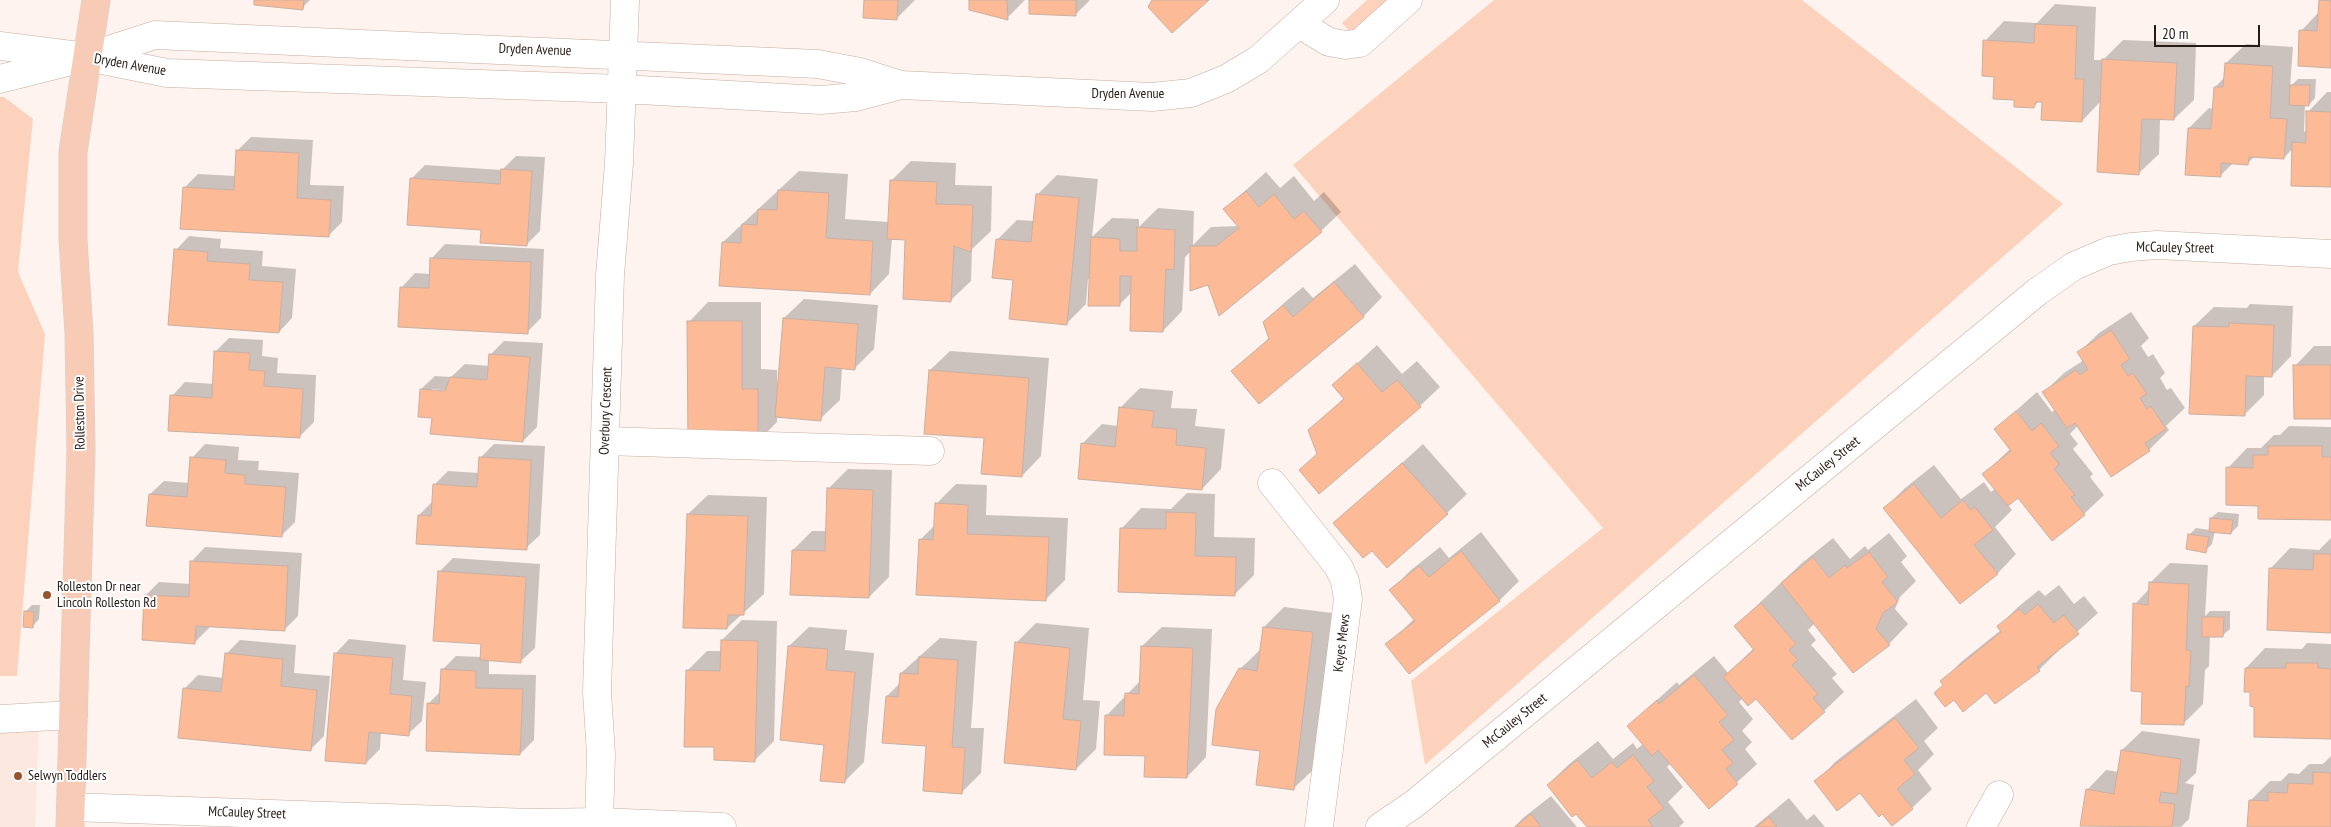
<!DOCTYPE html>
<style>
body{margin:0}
#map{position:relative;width:2331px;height:827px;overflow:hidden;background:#fef3ee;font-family:"PT Sans Narrow",sans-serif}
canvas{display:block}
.scale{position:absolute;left:2154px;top:25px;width:106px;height:22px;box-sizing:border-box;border:2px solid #251b17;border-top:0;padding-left:6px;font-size:15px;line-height:18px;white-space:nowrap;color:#251b17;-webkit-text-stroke:4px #fff;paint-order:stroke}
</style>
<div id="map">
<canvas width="2331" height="827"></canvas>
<div class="scale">20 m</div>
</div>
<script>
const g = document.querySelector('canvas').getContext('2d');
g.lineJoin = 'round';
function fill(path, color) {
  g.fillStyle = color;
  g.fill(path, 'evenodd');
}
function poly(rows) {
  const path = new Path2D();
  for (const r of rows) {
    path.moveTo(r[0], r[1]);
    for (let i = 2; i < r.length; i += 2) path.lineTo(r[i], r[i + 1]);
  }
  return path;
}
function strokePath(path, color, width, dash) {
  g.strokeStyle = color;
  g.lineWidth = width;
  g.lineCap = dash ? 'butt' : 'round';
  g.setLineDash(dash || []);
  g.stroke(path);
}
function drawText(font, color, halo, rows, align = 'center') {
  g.font = font + ' "PT Sans Narrow",sans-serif';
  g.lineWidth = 4;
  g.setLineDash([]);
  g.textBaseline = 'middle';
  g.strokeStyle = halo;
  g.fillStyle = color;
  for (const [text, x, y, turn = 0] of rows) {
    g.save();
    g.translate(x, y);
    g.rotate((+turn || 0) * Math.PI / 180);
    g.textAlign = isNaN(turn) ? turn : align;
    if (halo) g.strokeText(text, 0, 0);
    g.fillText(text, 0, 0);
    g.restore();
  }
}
fill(poly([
 [0,723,39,725,35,827,0,827]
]), '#fce8de');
fill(poly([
 [1367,0,1390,0,1352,34,1342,23],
 [1494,0,1802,0,2063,204,1425,765,1411,681,1603,528,1293,165],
 [0,97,4,97,33,119,18,272,45,334,17,676,0,676]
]), '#fdd2bd');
fill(poly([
 [255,0,310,0,302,8],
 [866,0,915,0,896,19],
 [970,0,1025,0,1007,18],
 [1031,0,1090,0,1075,15],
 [2321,0,2331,0,2331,67,2301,31,2319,12],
 [2055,4,2096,7,2094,60,2103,60,2123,40,2196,43,2194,100,2174,119,2160,119,2159,154,2139,173,2101,101,2082,121,2044,101,2039,101,2033,107,2015,99,1996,75,1985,41,2004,21,2037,23],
 [2246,44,2293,47,2290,87,2298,79,2316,79,2315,98,2309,105,2305,105,2304,132,2307,129,2308,112,2327,92,2331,92,2331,186,2293,148,2284,158,2255,156,2248,163,2234,162,2220,176,2189,128,2209,108,2214,109,2215,87,2225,77,2226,63],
 [251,137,313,140,310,185,344,186,342,222,328,236,184,188,198,174,236,176,237,151],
 [516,156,545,157,540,231,526,245,482,229,411,179,425,165,502,170],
 [911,161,956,163,955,185,992,186,991,231,972,249,971,281,951,300,907,239,892,238,889,274,870,294,723,242,799,171,848,174,845,219,889,222,891,181],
 [1266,172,1280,188,1294,176,1314,201,1324,192,1341,212,1321,231,1220,314,1209,284,1191,251,1185,257,1182,311,1163,331,1132,292,1119,305,1090,280,1088,279,1086,304,1066,324,1014,279,997,240,1017,220,1035,221,1037,195,1057,175,1098,179,1092,237,1112,218,1139,219,1139,227,1158,208,1194,211,1193,245,1211,227,1239,226,1225,209],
 [189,236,221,239,220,248,263,251,262,266,296,269,292,318,279,332,176,250],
 [445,244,544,249,541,318,527,332,402,287,415,273,431,274,432,258],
 [1355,264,1382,297,1363,317,1233,371,1270,337,1265,322,1285,302,1303,287,1313,298],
 [804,299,878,305,874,349,854,369,842,368,840,400,820,419,777,416,777,422,757,442,689,322,708,302,761,302,761,369,777,370,777,386,779,386,784,318],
 [2250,304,2293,306,2291,356,2272,376,2264,375,2264,395,2244,415,2194,326,2214,307,2247,308],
 [2131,312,2149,338,2141,346,2148,357,2153,354,2165,373,2160,378,2167,390,2171,388,2185,408,2166,426,2169,430,2149,450,2078,425,2070,434,2078,444,2073,449,2093,474,2090,477,2104,495,2084,514,2018,497,2008,505,2012,510,1995,527,2016,554,1997,574,1885,508,1905,488,1934,465,1961,499,1984,482,1991,492,1996,488,1984,474,2011,448,1995,429,2037,392,2052,412,2055,409,2044,392,2064,373,2084,360,2079,352,2099,333],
 [229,338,263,340,262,356,278,358,277,373,316,375,314,422,300,436,172,396,185,382,214,384,215,352],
 [504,341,543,343,537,427,523,441,433,417,421,389,435,376,451,377,465,364,490,366,490,355],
 [432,389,452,391,451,393,432,391],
 [1377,345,1402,374,1417,361,1440,387,1420,406,1319,492,1301,470,1318,453,1309,431,1345,397,1334,385],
 [2314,346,2331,346,2331,418,2295,366],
 [950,351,1049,358,1041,456,1022,476,985,437,930,370],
 [1140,388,1173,391,1171,408,1197,409,1195,426,1225,429,1221,469,1202,489,1082,444,1102,424,1118,426,1120,408],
 [2289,426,2331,427,2331,519,2259,504,2228,468,2247,448,2261,448,2274,435,2280,435],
 [205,444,239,447,238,460,259,461,258,470,299,473,295,522,282,535,150,494,164,481,189,483,192,458],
 [494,444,545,446,540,535,526,548,419,515,433,501,434,485,448,471,479,473,480,458],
 [1423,444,1467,494,1447,513,1372,549,1335,524],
 [848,469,892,470,889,577,869,597,793,550,812,531,827,531,828,489],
 [956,484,987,485,986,515,1068,518,1065,580,1046,599,920,540,935,525,936,504],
 [1187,493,1215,494,1214,537,1255,538,1254,575,1234,595,1122,528,1141,508,1171,509],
 [708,495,767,497,764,594,727,628,688,514],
 [2218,512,2239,514,2238,526,2231,533,2215,531,2212,544,2205,551,2189,535,2196,528,2210,530,2211,518],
 [1481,532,1519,581,1500,600,1409,673,1387,645,1414,619,1391,590,1411,570,1440,547,1449,558],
 [1889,533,1907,556,1901,562,1916,581,1900,597,1895,609,1908,624,1889,644,1815,623,1808,630,1816,640,1811,645,1837,674,1832,678,1844,692,1824,711,1756,697,1743,698,1739,702,1753,719,1742,731,1752,742,1745,749,1757,764,1709,808,1671,763,1667,767,1683,787,1668,802,1684,822,1679,827,1588,827,1548,785,1568,765,1598,741,1613,759,1633,743,1637,749,1643,744,1628,726,1677,682,1679,685,1714,656,1728,673,1754,648,1735,626,1802,563,1833,538,1850,559,1865,546,1868,550],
 [2331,538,2331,632,2271,568,2290,548,2319,550],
 [205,547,302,553,298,616,284,630,209,625,209,628,195,642,145,596,159,582,191,584,192,561],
 [453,558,540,564,535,648,521,661,489,660,489,674,536,675,534,740,520,754,429,703,441,691,442,670,456,656,481,657,482,643,439,572],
 [2170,563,2208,565,2205,616,2210,611,2230,611,2230,629,2223,635,2210,635,2209,666,2205,670,2203,704,2183,724,2144,690,2135,604,2150,588,2150,583],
 [2059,585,2074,604,2084,596,2098,613,2058,649,2059,650,2039,670,1995,702,1986,691,1944,685,1942,681,1961,662,2001,630,1999,626,2018,607,2039,590,2045,596],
 [32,605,40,605,39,619,33,626,25,612],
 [1284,607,1332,613,1314,769,1294,788,1240,669,1261,649,1264,627],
 [742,620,777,621,774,741,754,761,716,746,687,671,707,651,722,651,722,640],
 [1036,623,1089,628,1083,700,1100,701,1096,749,1076,769,1016,643],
 [809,627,847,630,845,650,874,653,864,762,844,782,825,744,789,646],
 [1162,627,1212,629,1206,757,1187,777,1107,715,1141,680,1142,646],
 [940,638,977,641,971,728,984,728,981,773,961,793,927,745,887,696,900,683,901,673],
 [349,639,406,645,403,680,426,682,422,721,408,734,381,732,380,749,366,763,336,653],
 [240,640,296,645,294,673,330,676,324,736,311,749,184,689,198,675,224,678,226,654],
 [2307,643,2331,644,2331,737,2256,705,2246,668,2265,648,2302,649],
 [1916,699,1938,728,1924,741,1934,754,1918,770,1932,789,1912,808,1882,812,1860,791,1816,782,1835,762],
 [2142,731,2200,739,2196,773,2185,783,2194,785,2189,819,2181,827,2082,825,2087,790,2106,770,2119,772,2122,750],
 [2331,756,2331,827,2248,827,2250,801,2270,781,2281,781,2289,773,2299,774,2309,764,2323,764],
 [1551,796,1577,827,1514,827,1523,818],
 [1789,798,1807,820,1814,814,1825,827,1754,827]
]), '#0003');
const building = poly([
 [254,0,304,0,303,10,254,5,254,0],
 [864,0,898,0,897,20,863,18,864,0],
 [969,0,1007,0,1008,20,969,10,969,0],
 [1029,0,1076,0,1076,16,1029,14,1029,0],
 [1152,0,1209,0,1172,33,1148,7,1152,0],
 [2319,0,2331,1,2331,68,2298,66,2299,30,2317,31,2319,0],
 [2035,24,2077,26,2075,79,2084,79,2082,122,2041,120,2042,102,2036,102,2034,108,2014,107,2014,100,1993,99,1994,77,1982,76,1983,40,2034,43,2035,24],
 [2102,59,2177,63,2174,120,2142,119,2139,175,2097,172,2102,59],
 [2225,63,2273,66,2270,118,2287,119,2284,159,2249,157,2248,165,2221,163,2221,177,2185,175,2188,128,2211,129,2214,87,2223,87,2225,63],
 [2290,85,2310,85,2309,106,2289,105,2290,85],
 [2306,111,2331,112,2331,187,2291,186,2292,142,2306,143,2306,111],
 [236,150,299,153,297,198,331,200,329,237,180,229,183,187,234,190,236,150],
 [501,169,532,171,527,246,480,243,481,230,407,225,410,178,500,184,501,169],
 [890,180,937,182,936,204,973,205,971,252,954,246,951,302,903,299,905,240,887,239,890,180],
 [778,190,829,193,826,238,873,241,870,295,719,286,722,242,741,243,742,224,757,225,758,209,777,210,778,190],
 [1246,191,1259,207,1274,194,1294,219,1304,211,1322,232,1219,316,1208,285,1190,291,1190,246,1216,246,1239,228,1223,209,1246,191],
 [1036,194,1079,198,1067,325,1009,319,1013,280,992,278,996,239,1031,242,1036,194],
 [1137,227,1175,230,1174,270,1166,269,1163,332,1130,331,1131,276,1120,276,1120,306,1088,306,1091,237,1120,239,1120,251,1137,251,1137,227],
 [174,249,208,252,207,261,250,264,249,280,283,282,279,333,168,325,174,249],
 [430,258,531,262,528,334,398,327,400,287,429,288,430,258],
 [1334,282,1364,317,1259,404,1231,371,1269,339,1263,322,1283,305,1293,317,1334,282],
 [783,318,858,324,855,370,825,367,821,421,775,417,783,318],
 [687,321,742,321,742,389,758,389,758,443,688,443,687,321],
 [2229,323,2274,325,2272,377,2246,376,2245,416,2189,414,2193,326,2229,327,2229,323],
 [2111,330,2130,359,2121,365,2128,376,2133,373,2147,394,2140,398,2147,409,2151,406,2166,429,2145,443,2150,451,2111,477,2075,423,2067,428,2042,392,2076,370,2080,375,2088,369,2077,352,2111,330],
 [214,351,250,353,249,370,265,371,264,386,303,389,300,438,168,431,170,395,212,398,214,351],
 [489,354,530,357,523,442,430,434,432,418,418,417,420,389,445,391,450,377,487,380,489,354],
 [1357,363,1382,392,1397,380,1421,407,1319,494,1299,470,1317,454,1308,430,1344,399,1332,385,1357,363],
 [2293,365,2331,365,2331,419,2294,419,2293,365],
 [929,370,1029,378,1022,477,981,474,984,438,924,434,929,370],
 [1119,407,1154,411,1152,427,1177,429,1176,445,1206,448,1202,490,1078,479,1081,443,1115,447,1119,407],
 [2016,411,2032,431,2041,423,2059,446,2050,453,2059,464,2054,469,2075,495,2071,497,2085,515,2052,541,2018,498,2008,506,1982,474,2011,451,1994,429,2016,411],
 [2268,446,2322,446,2322,457,2331,457,2331,520,2258,519,2258,506,2226,505,2226,467,2253,468,2253,455,2268,455,2268,446],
 [190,457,226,460,225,473,245,475,245,484,286,487,282,537,146,526,149,494,187,497,190,457],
 [479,457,531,460,527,550,416,544,418,515,431,516,433,484,477,487,479,457],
 [1402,463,1448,514,1387,568,1372,551,1363,558,1333,523,1402,463],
 [1914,484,1941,518,1963,500,1971,510,1975,507,1993,530,1974,545,1998,574,1960,604,1883,508,1914,484],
 [827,488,873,490,869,598,790,595,792,550,825,551,827,488],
 [935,503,968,505,967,534,1049,537,1046,601,916,595,919,539,933,540,935,503],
 [1166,512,1196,513,1195,556,1236,557,1235,596,1118,592,1120,528,1166,529,1166,512],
 [687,514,748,516,744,615,728,615,727,629,683,628,687,514],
 [2210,518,2233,520,2231,534,2209,532,2210,518],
 [2188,534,2209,537,2206,553,2186,549,2188,534],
 [1461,551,1500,601,1409,674,1385,644,1415,621,1389,590,1419,566,1429,577,1461,551],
 [1869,552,1888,577,1882,582,1898,602,1883,613,1876,629,1890,645,1853,673,1781,583,1813,557,1829,578,1845,565,1847,568,1869,552],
 [2314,554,2331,554,2331,633,2267,630,2269,568,2313,570,2314,554],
 [190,561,288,566,285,631,196,626,195,644,142,640,144,595,189,597,190,561],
 [438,571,526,577,521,663,480,660,481,644,433,641,438,571],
 [2149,582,2189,584,2186,650,2191,651,2189,687,2186,686,2184,725,2141,724,2142,692,2131,691,2133,603,2148,605,2149,582],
 [1761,603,1796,644,1789,650,1798,660,1792,665,1818,694,1813,698,1825,712,1792,740,1756,699,1748,706,1723,677,1754,650,1734,626,1761,603],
 [2038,604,2054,623,2064,615,2079,634,2037,667,2040,671,1995,704,1986,693,1963,712,1954,700,1945,707,1934,693,1943,685,1940,681,2001,632,1997,626,2019,609,2025,615,2038,604],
 [24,611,34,612,33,628,23,627,24,611],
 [2202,617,2224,617,2223,637,2202,637,2202,617],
 [1263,627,1313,632,1294,790,1256,785,1260,751,1212,745,1216,709,1239,668,1257,671,1263,627],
 [721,640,758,641,755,762,714,760,714,747,684,747,686,670,720,671,721,640],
 [1015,642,1070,648,1063,719,1081,721,1076,770,1004,763,1015,642],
 [788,646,828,649,826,670,855,672,845,783,820,781,824,745,780,740,788,646],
 [1141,646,1193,648,1187,778,1144,777,1145,756,1104,755,1105,715,1124,716,1125,693,1139,694,1141,646],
 [225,653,283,659,281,686,317,690,311,751,178,738,183,688,221,692,225,653],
 [334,653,393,658,390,694,412,696,409,736,369,732,366,764,325,761,334,653],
 [919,657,958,660,952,747,965,748,962,794,923,791,926,746,882,743,886,696,898,697,900,673,918,674,919,657],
 [2286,663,2318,663,2318,668,2331,669,2331,739,2254,737,2254,707,2250,706,2250,692,2244,692,2245,668,2286,668,2286,663],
 [441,669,476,671,476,688,523,689,520,755,426,751,427,703,439,704,441,669],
 [1694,675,1728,715,1719,722,1734,740,1722,750,1733,763,1726,769,1738,784,1709,809,1658,750,1652,756,1627,726,1657,700,1659,704,1694,675],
 [1895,718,1919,748,1904,760,1915,774,1897,789,1913,809,1892,826,1882,814,1879,817,1860,793,1837,811,1814,781,1895,718],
 [2121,750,2181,759,2177,794,2161,792,2159,802,2175,804,2172,827,2080,826,2086,789,2114,794,2121,750],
 [1633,755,1654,781,1647,787,1664,808,1648,820,1653,827,1587,827,1576,814,1572,817,1547,785,1577,760,1592,778,1612,762,1617,768,1633,755],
 [2313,772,2331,773,2331,827,2247,827,2249,800,2268,801,2268,792,2287,793,2288,783,2313,784,2313,772],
 [1531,814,1541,827,1515,827,1531,814],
 [1769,817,1777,827,1756,827,1769,817]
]);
fill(building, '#fdba97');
strokePath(building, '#c8afa3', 1);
const minor = poly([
 [1299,24,1329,42,1346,45,1360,43,1408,0],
 [0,46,87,57,167,73,622,89,821,100,856,97,901,85],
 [0,79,87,57,155,35,818,64,860,72,901,85,1152,97,1191,93,1226,79,1258,60,1325,0],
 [605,441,930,451],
 [1272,483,1338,566,1345,581,1348,599,1319,827],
 [0,719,73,715],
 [71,807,530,823,599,822,722,827],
 [599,822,601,755,597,692,610,275,619,163,625,0],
 [1380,827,1414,804,2037,292,2074,266,2109,251,2131,247,2157,245,2331,254],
 [1981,827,1999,795]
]);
const major = poly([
 [70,827,81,450,79,333,73,240,73,152,96,0]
]);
strokePath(minor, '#c6ada1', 29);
strokePath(major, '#d3d1d1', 29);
strokePath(minor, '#fff', 28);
strokePath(major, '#f7cbb5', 28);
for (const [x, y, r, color] of [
 [47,595,5,"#99532b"],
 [18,776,5,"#99532b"]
]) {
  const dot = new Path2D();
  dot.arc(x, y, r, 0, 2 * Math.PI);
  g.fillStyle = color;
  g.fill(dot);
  strokePath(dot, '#fff', 2);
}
drawText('14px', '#251b17', '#fff', [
 ["Dryden Avenue",535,50,2],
 ["Dryden Avenue",130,65,10],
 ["Dryden Avenue",1128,94],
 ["McCauley Street",2175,248,1],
 ["Overbury Crescent",606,411,-88],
 ["Rolleston Drive",80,413,-91],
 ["McCauley Street",1828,464,-39],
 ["Keyes Mews",1342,643,-83],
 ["McCauley Street",1515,721,-39],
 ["McCauley Street",247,813,2]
]);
drawText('14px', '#251b17', '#fff', [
 ["Rolleston Dr near",57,587],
 ["Lincoln Rolleston Rd",57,603],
 ["Selwyn Toddlers",28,776]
], 'left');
</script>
